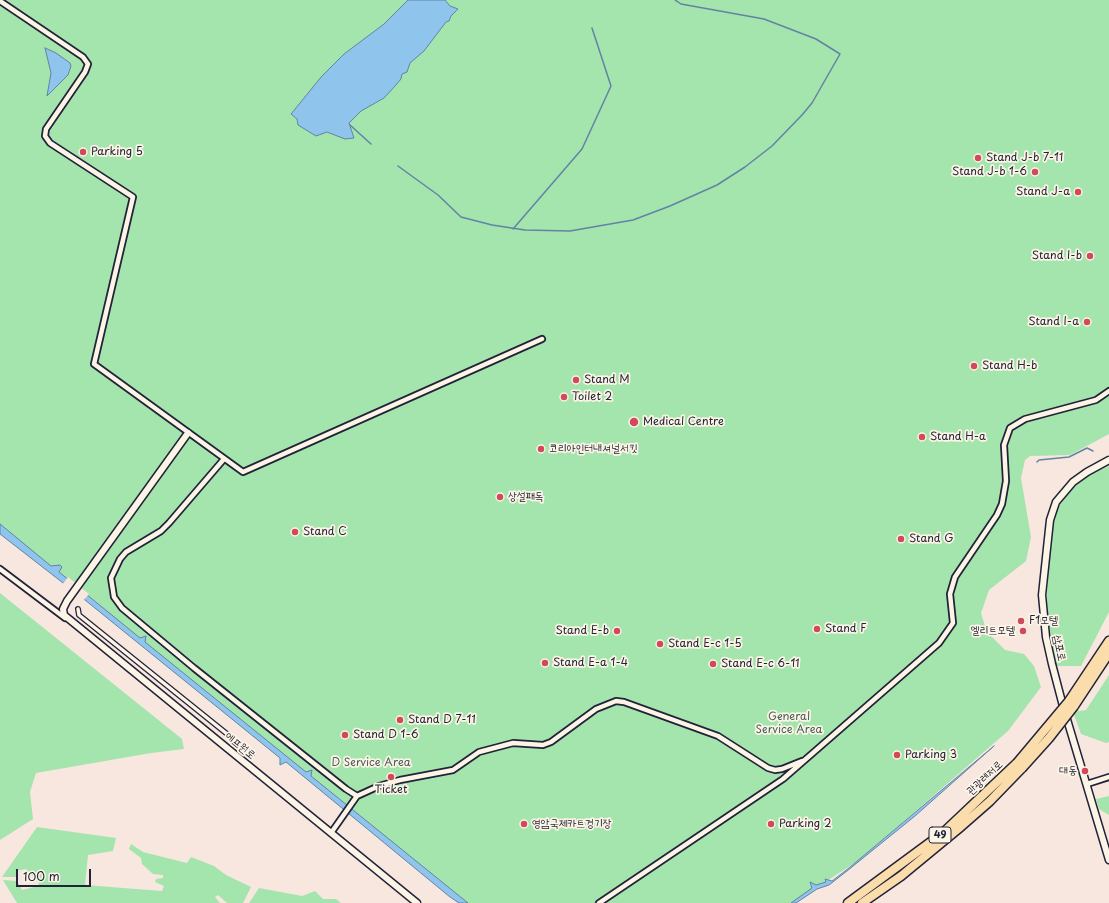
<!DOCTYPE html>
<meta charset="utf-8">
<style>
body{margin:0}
#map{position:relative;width:1109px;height:903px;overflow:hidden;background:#f8e7de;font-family:"Playpen Sans",sans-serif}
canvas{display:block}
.scale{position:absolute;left:16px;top:869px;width:75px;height:18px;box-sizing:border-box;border:2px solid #22223b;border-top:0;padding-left:5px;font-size:12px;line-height:14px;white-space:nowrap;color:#22223b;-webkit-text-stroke:3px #fcf5e5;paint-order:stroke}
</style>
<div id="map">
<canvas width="1109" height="903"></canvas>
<div class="scale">100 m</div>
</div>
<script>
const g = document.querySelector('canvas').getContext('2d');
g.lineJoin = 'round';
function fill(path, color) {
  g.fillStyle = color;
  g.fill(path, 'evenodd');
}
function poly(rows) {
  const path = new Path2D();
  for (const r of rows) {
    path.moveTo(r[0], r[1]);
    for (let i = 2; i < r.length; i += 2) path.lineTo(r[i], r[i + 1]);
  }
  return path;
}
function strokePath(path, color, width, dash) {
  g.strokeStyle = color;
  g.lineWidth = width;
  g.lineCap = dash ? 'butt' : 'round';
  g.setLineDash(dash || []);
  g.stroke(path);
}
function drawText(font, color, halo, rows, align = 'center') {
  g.font = font + ' "Playpen Sans","Poor Story",sans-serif';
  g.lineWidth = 3.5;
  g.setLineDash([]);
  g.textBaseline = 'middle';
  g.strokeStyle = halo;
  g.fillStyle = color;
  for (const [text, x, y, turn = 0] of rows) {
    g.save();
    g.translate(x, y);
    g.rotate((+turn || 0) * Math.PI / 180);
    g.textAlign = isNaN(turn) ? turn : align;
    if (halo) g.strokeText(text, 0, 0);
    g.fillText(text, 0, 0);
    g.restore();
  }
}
fill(poly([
 [0,0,1109,0,1109,434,1070,455,1030,456,1025,460,1021,478,1031,537,1026,561,989,590,981,613,987,632,1005,650,1024,654,1034,666,1041,687,1008,731,858,861,792,903,464,903,0,528],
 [1109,466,1109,612,1081,666,1056,666,1049,636,1046,609,1050,536,1056,511,1067,494,1087,476],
 [0,593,182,739,184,749,151,753,36,773,30,792,33,819,0,840],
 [1109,675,1109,742,1106,743,1081,734,1073,712,1086,710],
 [1109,796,1109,815,1099,809,1096,799],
 [37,827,116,838,113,851,88,855,85,885,162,891,164,886,155,882,156,879,163,878,163,875,153,874,142,864,141,858,129,849,131,844,143,852,187,863,191,857,214,866,226,875,251,887,243,903,227,903,218,895,215,897,220,903,17,903,3,880,17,881,22,890,38,886,39,883,26,869,16,871,16,877,2,877],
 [259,888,302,896,315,891,323,899,336,899,341,903,249,903]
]), '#a4e4ad');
const water = poly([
 [408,0,445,0,450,6,458,9,451,16,449,21,446,22,424,51,410,63,407,72,402,74,401,79,395,86,384,98,361,111,349,123,354,138,345,139,327,132,316,136,298,125,297,119,291,114,322,76,344,54,384,24,408,0],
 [45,48,56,53,70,63,71,66,68,75,47,96,51,73,45,48],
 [0,524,51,566,60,565,62,567,59,572,140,638,146,636,145,642,306,772,312,770,311,776,468,903,459,903,450,897,286,762,280,765,280,758,85,600,0,534,0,524],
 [994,746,915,816,847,871,829,885,817,889,796,903,791,903,812,888,810,882,816,885,826,882,825,879,832,881,849,868,994,746]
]);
fill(water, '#8fc4ec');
strokePath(water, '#6383a5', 1);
fill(poly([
 [68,577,89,594,83,601,62,585]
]), '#f8e7de');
strokePath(poly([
 [350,125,371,144],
 [398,166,438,195,461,217,492,225,525,230,570,231,633,220,670,206,717,185,745,167,772,146,802,115,812,103,840,54,816,39,764,19,681,4,675,0],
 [513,229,582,149,611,86,592,28],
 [1037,462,1039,460,1069,457,1087,448,1093,451]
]), '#6383a5', 1.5);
const pedestrian = poly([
 [78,609,79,615,252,754]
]);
const minor = poly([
 [0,1,83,57,88,64,85,72,46,129,45,136,50,143,133,197,94,364,243,472,542,339],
 [224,459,169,523,161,531,126,552,120,559,111,578,114,597,122,608,194,668,346,789,357,796],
 [0,569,65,618],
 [1087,784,1109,777],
 [331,833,357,796,379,786,400,780,453,770,479,752,513,743,543,745,551,742,596,709,616,701,624,702,718,736,768,768,775,770,782,769,802,761],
 [599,903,783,779,939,643,953,623,950,594,955,577,997,515,1002,504,1006,481,1004,445,1010,428,1025,419,1096,400,1109,391]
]);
const tertiary = poly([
 [188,433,67,601,63,609,64,615,417,903],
 [1109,460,1087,472,1073,482,1056,502,1050,520,1042,595,1046,637,1052,664,1063,706,1109,860]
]);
const trunk = poly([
 [1069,701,1109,641],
 [1074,706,1109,653],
 [848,903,943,833,1017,763],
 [862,903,901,876,958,829,990,801,1022,768]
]);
strokePath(pedestrian, '#22223b', 6);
strokePath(minor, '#22223b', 8);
strokePath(tertiary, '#22223b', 9);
strokePath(trunk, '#22223b', 11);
strokePath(pedestrian, '#fcf5e5', 3.5);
strokePath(minor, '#fcf5e5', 4.5);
strokePath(tertiary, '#fcf5e5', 6);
strokePath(trunk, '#faddab', 8);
const trunkBridge = poly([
 [1017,763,1069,701],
 [1022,768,1049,738,1074,706]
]);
strokePath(trunkBridge, '#22223b', 11, []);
strokePath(trunkBridge, '#faddab', 8);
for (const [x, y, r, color] of [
 [83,152,4,"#d1495b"],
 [978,158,4,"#d1495b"],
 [1035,172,4,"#d1495b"],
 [1078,192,4,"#d1495b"],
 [1090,256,4,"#d1495b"],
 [1087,322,4,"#d1495b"],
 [974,366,4,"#d1495b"],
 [576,380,4,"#d1495b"],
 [564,397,4,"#d1495b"],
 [634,422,5,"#d1495b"],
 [922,437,4,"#d1495b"],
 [541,449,4,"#d1495b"],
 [500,497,4,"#d1495b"],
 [295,532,4,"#d1495b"],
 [901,539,4,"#d1495b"],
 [1021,621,4,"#d1495b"],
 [817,629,4,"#d1495b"],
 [617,631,4,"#d1495b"],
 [1023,631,4,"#d1495b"],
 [660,644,4,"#d1495b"],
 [545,663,4,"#d1495b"],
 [713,664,4,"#d1495b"],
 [400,720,4,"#d1495b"],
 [345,735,4,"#d1495b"],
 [897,755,4,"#d1495b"],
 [1085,771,4,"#d1495b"],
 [391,777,4,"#d1495b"],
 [524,824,4,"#d1495b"],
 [771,824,4,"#d1495b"]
]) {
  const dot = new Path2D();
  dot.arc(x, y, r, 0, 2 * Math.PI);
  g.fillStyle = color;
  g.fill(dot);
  strokePath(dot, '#fcf5e5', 1.5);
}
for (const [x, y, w] of [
 [940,835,22]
]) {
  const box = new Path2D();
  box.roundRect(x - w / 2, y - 8, w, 16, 3);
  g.fillStyle = '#fcf5e5';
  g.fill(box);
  strokePath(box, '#22223b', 1);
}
drawText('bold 10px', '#22223b', null, [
 ["49",940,835]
]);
drawText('11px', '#22223b', '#fcf5e5', [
 ["Parking 5",91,152],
 ["Stand J-b 7-11",986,158],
 ["Stand J-b 1-6",1027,172,"right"],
 ["Stand J-a",1070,192,"right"],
 ["Stand I-b",1082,256,"right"],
 ["Stand I-a",1079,322,"right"],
 ["Stand H-b",982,366],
 ["Stand M",584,380],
 ["Toilet 2",572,397],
 ["Medical Centre",643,422],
 ["Stand H-a",930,437],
 ["코리아인터내셔널서킷",549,449],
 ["상설패독",508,497],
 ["Stand C",303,532],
 ["Stand G",909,539],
 ["F1모텔",1029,621],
 ["Stand F",825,629],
 ["Stand E-b",609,631,"right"],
 ["엘리트모텔",1015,631,"right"],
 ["Stand E-c 1-5",668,644],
 ["Stand E-a 1-4",553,663],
 ["Stand E-c 6-11",721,664],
 ["Stand D 7-11",408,720],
 ["Stand D 1-6",353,735],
 ["Parking 3",905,755],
 ["대동",1077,771,"right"],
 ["Ticket",391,790,"center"],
 ["영암국제카트경기장",532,824],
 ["Parking 2",779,824]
], 'left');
drawText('11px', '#22223b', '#fcf5e5', [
 ["삼포로",1059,648,78],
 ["에프원로",240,746,39],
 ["관광레저로",985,778,-43]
]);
drawText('11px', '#495c5d', '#fcf5e5', [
 ["General",789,717],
 ["Service Area",789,730],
 ["D Service Area",371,763]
]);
</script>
